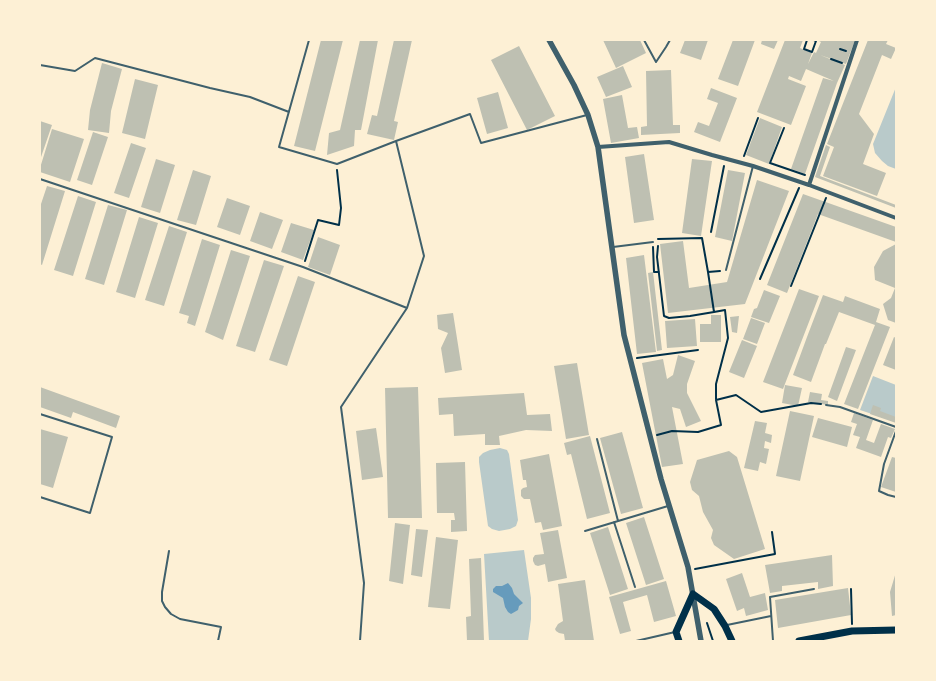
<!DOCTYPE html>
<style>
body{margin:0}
#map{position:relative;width:936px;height:681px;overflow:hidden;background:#fdf0d5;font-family:Poppins,sans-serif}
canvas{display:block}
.frame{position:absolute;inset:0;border:41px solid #fdf0d5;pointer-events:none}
</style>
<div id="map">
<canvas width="936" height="681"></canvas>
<div class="frame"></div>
</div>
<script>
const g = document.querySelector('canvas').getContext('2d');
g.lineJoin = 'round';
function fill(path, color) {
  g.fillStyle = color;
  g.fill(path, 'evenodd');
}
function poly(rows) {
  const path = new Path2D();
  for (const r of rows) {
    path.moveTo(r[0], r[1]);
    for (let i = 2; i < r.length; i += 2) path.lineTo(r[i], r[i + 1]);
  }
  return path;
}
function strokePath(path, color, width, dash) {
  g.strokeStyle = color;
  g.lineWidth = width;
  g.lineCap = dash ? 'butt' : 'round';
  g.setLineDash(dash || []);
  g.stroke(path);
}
fill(poly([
 [896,87,896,169,888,166,882,161,875,153,873,144],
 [873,376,896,385,896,422,860,410],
 [500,448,507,450,509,454,518,520,516,526,510,529,499,531,492,529,488,526,479,462,479,457,483,453,490,450],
 [524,550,531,598,531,619,528,641,489,641,484,554]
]), '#b9caca');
fill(poly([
 [508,583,512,588,514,594,523,603,519,606,518,610,511,614,508,612,505,607,503,598,493,592,493,589,496,586,502,586]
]), '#669bbc');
fill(poly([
 [321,40,343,40,315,151,294,146],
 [360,40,378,40,361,130,355,130,354,146,327,155,329,133,340,130],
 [394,40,412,40,394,121,398,122,394,140,367,134,372,115,377,116],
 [603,40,640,40,646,53,616,68],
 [685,40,708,40,701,60,680,53],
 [733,40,755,40,738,86,718,79],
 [762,40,778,40,774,49,761,44],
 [785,40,803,40,800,48,812,53,808,64,814,52,816,53,821,42,817,40,855,40,846,64,820,55,845,65,837,83,805,174,791,169,823,78,834,81,806,69,801,81,789,76,788,79,806,86,791,125,757,112],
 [868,40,888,40,886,44,896,48,891,59,882,55,859,114,874,134,863,164,886,173,877,196,823,176,834,147,827,144],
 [519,46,555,116,527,130,491,60],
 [102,63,122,69,111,111,109,133,88,130,90,110],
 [623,66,632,87,606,97,597,77],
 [671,70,673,125,680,125,680,133,641,135,641,127,647,126,646,71],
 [135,79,158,85,145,139,122,133],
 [711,88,737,98,720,142,694,132,698,122,709,126,718,103,707,99],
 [498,92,508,128,487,134,477,98],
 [622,95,628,128,637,127,639,138,611,143,603,99],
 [760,118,782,127,769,164,746,155],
 [40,121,52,125,40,160],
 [52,129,84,139,70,182,40,172,40,168],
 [93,132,108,137,92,185,77,180],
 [131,143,146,148,129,198,114,193],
 [826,145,830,147,820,176,896,205,896,208,815,177],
 [644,154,654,220,634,223,625,157],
 [156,159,175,165,160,213,141,207],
 [692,159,712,161,701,236,682,233],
 [193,170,211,176,196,225,177,220],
 [728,170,745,173,732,241,715,237],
 [757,180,789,191,745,304,668,313,660,244,683,241,689,288,727,282],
 [47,186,65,191,42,265,40,264,40,207],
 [803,194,896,227,896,242,818,214,787,293,767,285],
 [78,196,96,202,73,276,54,270],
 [227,198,250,206,240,235,217,227],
 [108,205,127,210,104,285,85,279],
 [260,212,283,220,272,249,250,241],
 [139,217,158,223,135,298,116,292],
 [291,223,314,230,303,260,281,252],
 [169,226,187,232,164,306,145,300],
 [318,237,340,245,330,275,308,267],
 [202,239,220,245,195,326,187,323,189,316,179,313],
 [896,244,896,323,888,320,883,304,891,298,895,288,875,280,874,267,883,251],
 [231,250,250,256,223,340,205,332],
 [644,255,656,352,637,354,626,258],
 [264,260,284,266,255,352,236,346],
 [653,272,662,350,657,351,648,273],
 [298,276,315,282,287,366,269,360],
 [799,289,819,296,783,389,763,382],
 [764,290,780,296,769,323,751,317,754,309,757,308],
 [823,295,843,302,845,296,880,309,876,322,890,327,858,409,844,404,875,325,839,312,826,344,825,344,811,382,793,375,807,337],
 [453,313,462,370,445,373,441,348,448,333,438,329,437,315],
 [711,315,721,315,721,342,700,342,700,324,711,324],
 [739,316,737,333,732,332,730,317],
 [751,318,765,323,757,344,743,339],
 [695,319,697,346,667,348,665,321],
 [894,337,896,338,896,370,883,365],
 [742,340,757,346,744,378,729,372],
 [846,347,856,350,837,401,828,397],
 [678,355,695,361,687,384,687,393,701,421,686,427,680,409,672,407,683,464,662,467,642,363,663,359,667,379,673,375],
 [577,363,589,435,566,439,554,366],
 [785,385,802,388,798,406,782,403],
 [40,387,120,416,116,428,73,412,71,418,40,407],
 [418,387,422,518,388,518,385,388],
 [810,392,822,394,821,400,828,401,828,405,808,402],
 [524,393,527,415,550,414,552,431,526,430,499,436,500,445,485,445,485,434,454,436,453,414,439,415,438,398],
 [873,405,881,408,880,411,896,417,896,423,870,414],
 [790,411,814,416,800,481,776,476],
 [854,413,873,420,866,440,874,443,881,424,895,429,891,438,888,437,881,457,856,448,860,437,853,435,857,424,851,422],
 [818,418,852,427,847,447,812,437],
 [755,421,767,423,765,433,772,435,771,443,765,441,764,448,769,449,766,464,760,462,758,471,744,468],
 [376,428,383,477,362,480,356,431],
 [40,429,68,437,53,488,40,484],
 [622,432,643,508,621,514,600,438],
 [590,436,610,513,587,519,571,454,567,455,564,443],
 [729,451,737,457,765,549,734,559,714,545,711,538,713,530,703,512,699,496,692,490,690,482,697,460],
 [549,454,562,526,543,530,541,522,535,523,530,499,524,499,521,496,521,490,523,488,527,487,526,480,523,480,520,460],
 [892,457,896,458,896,492,881,487],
 [465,462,467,531,451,532,451,520,455,520,454,513,437,513,436,463],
 [644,517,664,579,646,585,626,523],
 [395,523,410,525,403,584,389,581],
 [608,527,628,589,610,595,590,533],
 [416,529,428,530,422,577,411,575],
 [558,530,567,578,548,582,545,564,538,566,535,565,533,561,533,558,535,555,544,554,540,533],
 [436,537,458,540,450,609,428,607],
 [832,555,833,586,818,589,818,582,782,586,782,591,770,593,765,565],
 [481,558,484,641,467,641,466,617,471,616,469,559],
 [896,572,896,615,892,616,890,592],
 [742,573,750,597,765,593,768,610,746,616,744,608,737,611,726,579],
 [585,580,594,641,565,641,564,634,559,633,556,631,555,629,558,624,563,621,558,584],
 [666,581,676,616,654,622,647,595,623,602,631,631,620,634,609,597],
 [848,588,851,615,778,628,775,600]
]), '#bec0b2');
strokePath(poly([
 [807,40,804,49,812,52,816,41,814,40],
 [840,49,846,51],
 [831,59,842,63],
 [744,156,758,118],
 [770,163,805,175],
 [770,163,784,128],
 [711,232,724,166],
 [658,239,702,238,708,272,720,271],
 [658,246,657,257,664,316,669,318,690,316,714,312],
 [653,247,654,272,659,272],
 [305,261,318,220,339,225,341,208,337,170],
 [708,272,714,312,725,310,728,338,716,384,716,399],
 [760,279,799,188],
 [791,286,826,198],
 [637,358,698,350],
 [657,435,672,431,698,432,721,425,716,400,736,395,761,412,811,403,821,404],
 [695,569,775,554,772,532],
 [851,589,852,624],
 [707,623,713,641]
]), '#003049', 2);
strokePath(poly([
 [644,40,656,62,666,47,670,40],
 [40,65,75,71,95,58,210,88,250,97,289,112],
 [396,141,470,114,481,143,587,115],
 [40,179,303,267,407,308,424,256,396,141,337,164,279,147,309,40],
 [613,247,653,242],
 [726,270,753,166],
 [826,405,840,407,896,427],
 [40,414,112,437,90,513,40,497],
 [896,431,884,464,879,491,888,495,896,497],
 [597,439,618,521],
 [614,522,635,587],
 [585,531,668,506],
 [169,551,162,592,162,601,165,607,171,614,180,619,221,627,218,641],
 [727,625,771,616],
 [360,641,364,583,341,407,407,308],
 [636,641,675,632],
 [773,641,770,597,814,589]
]), '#3f606c', 2);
strokePath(poly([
 [598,147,669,142,712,155,753,166,809,185,896,218],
 [809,185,857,40]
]), '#3f606c', 4);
strokePath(poly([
 [549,40,574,85,588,115,598,147,624,335,661,479,688,567,701,641]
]), '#3f606c', 5.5);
strokePath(poly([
 [679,641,676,632,693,594,714,609,725,626,732,641],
 [799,641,852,631,896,630]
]), '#003049', 7);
</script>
